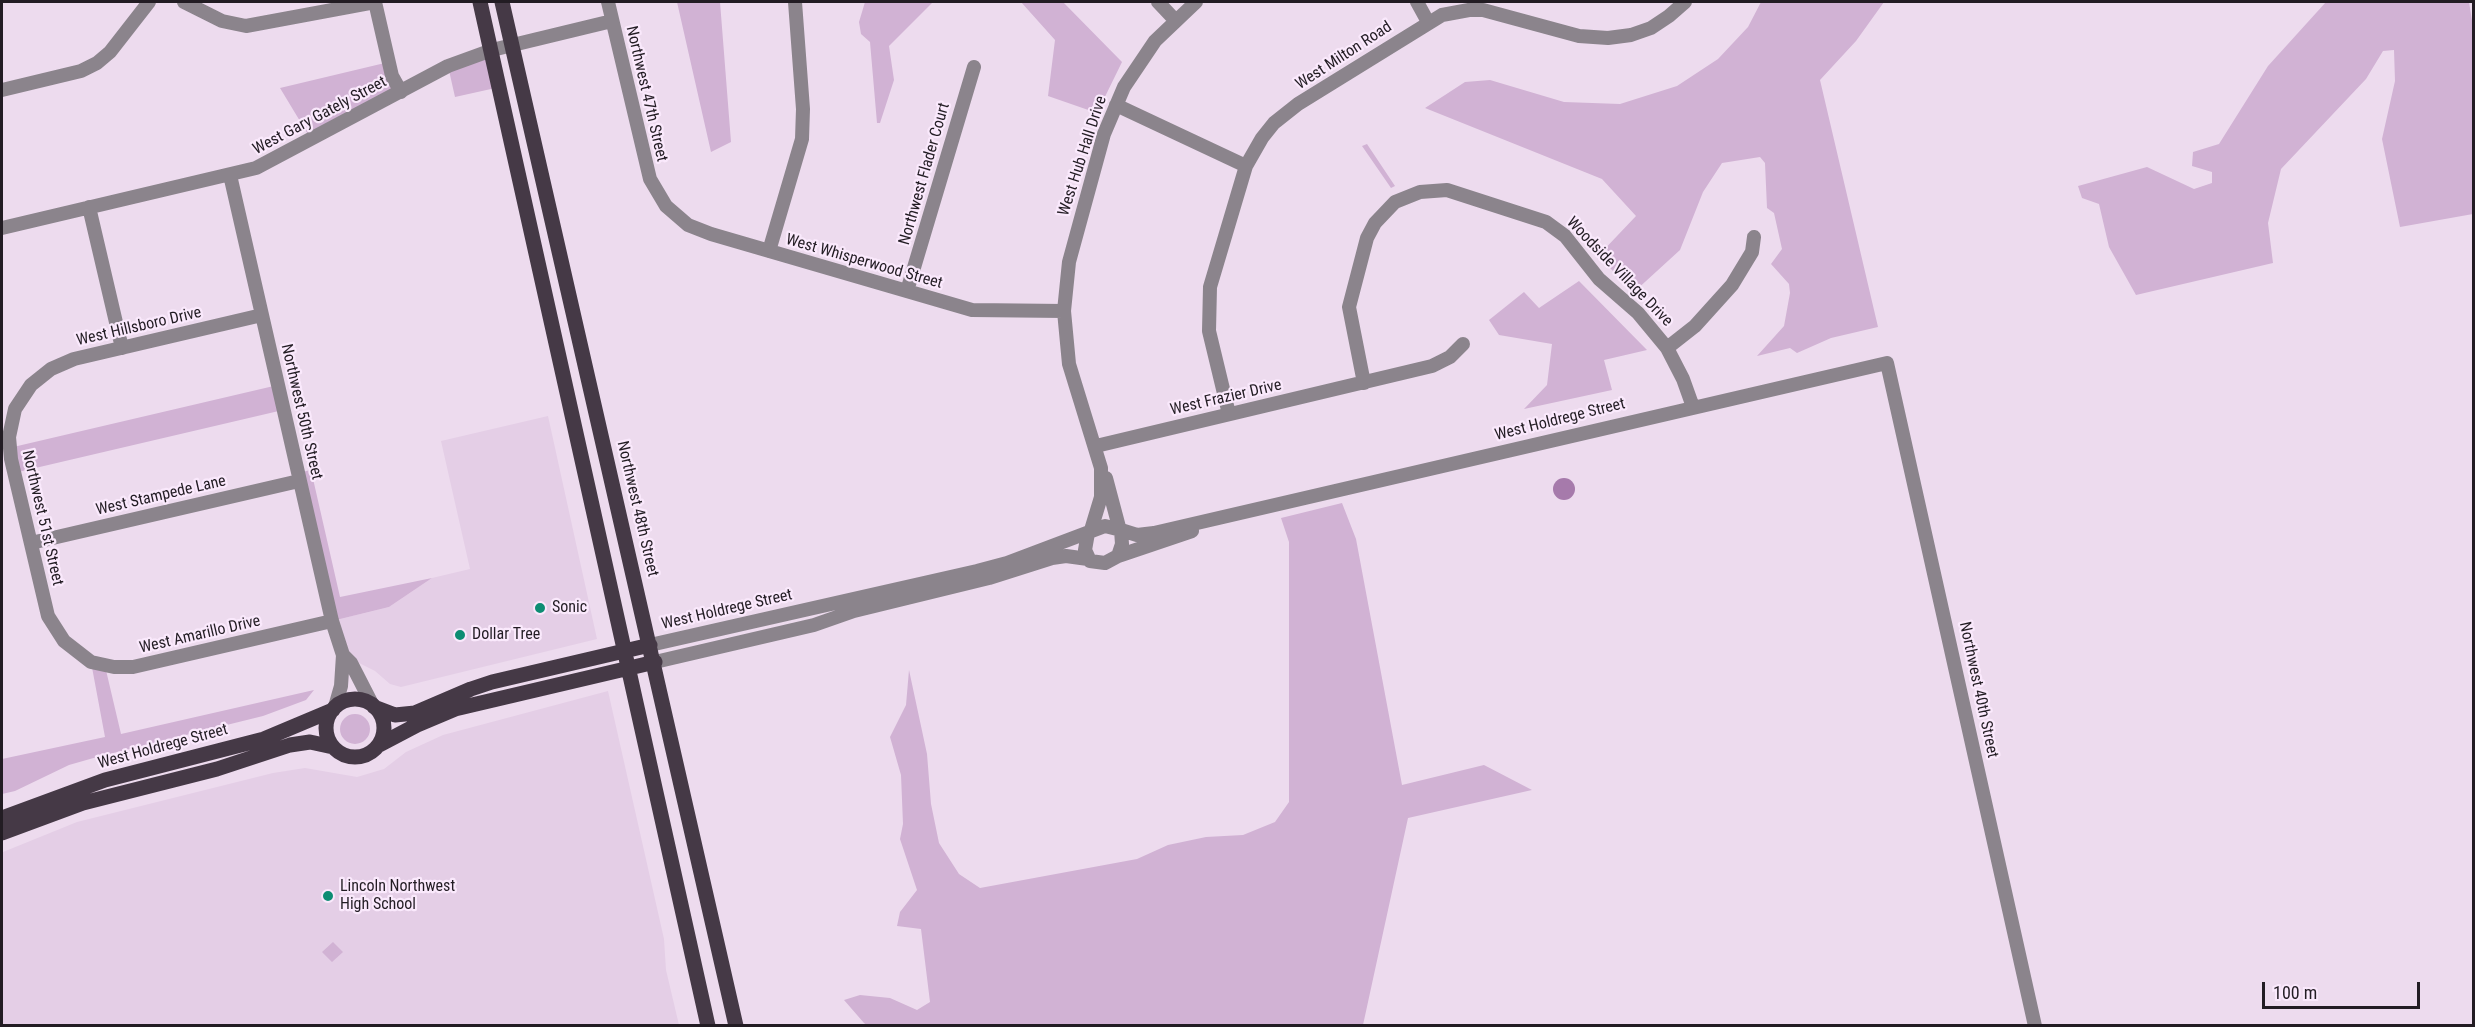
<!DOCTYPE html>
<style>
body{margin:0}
#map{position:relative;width:2475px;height:1027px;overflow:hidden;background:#eddbee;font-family:"Roboto Condensed",sans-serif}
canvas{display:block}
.frame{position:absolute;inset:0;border:3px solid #221c23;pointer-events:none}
.scale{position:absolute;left:2262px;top:982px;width:158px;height:27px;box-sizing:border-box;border:3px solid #221c23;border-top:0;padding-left:8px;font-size:18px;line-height:21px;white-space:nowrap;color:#221c23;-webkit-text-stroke:4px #fae9fc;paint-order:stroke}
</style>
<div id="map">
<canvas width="2475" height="1027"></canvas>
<div class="frame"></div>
<div class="scale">100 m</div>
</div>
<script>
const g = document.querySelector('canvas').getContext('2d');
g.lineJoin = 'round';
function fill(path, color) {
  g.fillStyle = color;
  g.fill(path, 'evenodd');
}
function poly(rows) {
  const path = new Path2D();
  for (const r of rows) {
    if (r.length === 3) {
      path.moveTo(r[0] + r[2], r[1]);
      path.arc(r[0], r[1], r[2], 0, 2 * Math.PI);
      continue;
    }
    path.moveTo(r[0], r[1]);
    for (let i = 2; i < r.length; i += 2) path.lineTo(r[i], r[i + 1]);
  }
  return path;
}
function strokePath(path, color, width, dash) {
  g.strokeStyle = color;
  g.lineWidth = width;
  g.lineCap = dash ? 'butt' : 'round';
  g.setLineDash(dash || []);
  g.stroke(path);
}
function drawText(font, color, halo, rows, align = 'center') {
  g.font = font + ' "Roboto Condensed",sans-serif';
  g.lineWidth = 4.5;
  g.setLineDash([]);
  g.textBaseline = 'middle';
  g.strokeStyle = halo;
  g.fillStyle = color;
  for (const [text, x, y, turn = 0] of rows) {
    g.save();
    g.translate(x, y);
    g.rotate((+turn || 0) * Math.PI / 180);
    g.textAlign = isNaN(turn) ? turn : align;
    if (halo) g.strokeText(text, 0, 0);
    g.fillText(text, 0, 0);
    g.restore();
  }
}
fill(poly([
 [548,416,597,639,401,687,390,684,375,671,343,655,332,621,389,607,432,578,470,569,441,441],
 [608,691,664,939,666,970,679,1025,2,1026,3,852,77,822,273,773,305,768,357,777,384,769,406,752,443,735]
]), '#e4cee6');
fill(poly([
 [677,2,720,2,731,142,711,152],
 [865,2,933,2,889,46,894,80,880,123,877,123,870,42,861,34,859,22],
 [1021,2,1063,2,1122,62,1097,113,1048,96,1055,40],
 [1761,2,1884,2,1856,41,1820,80,1878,327,1831,338,1797,353,1790,348,1757,356,1784,326,1790,293,1789,284,1771,264,1782,249,1774,213,1767,208,1765,163,1760,157,1722,163,1703,192,1680,250,1634,292,1598,256,1636,216,1602,179,1425,108,1465,82,1490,80,1564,102,1620,104,1677,86,1718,59,1748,27],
 [2326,2,2469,2,2474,33,2473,214,2400,227,2382,139,2395,81,2394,50,2383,51,2366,79,2281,169,2268,223,2273,263,2136,295,2109,247,2099,204,2082,198,2078,186,2147,167,2194,189,2212,183,2212,172,2192,166,2193,152,2219,144,2268,66],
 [492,50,500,87,455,97,448,66],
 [389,62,401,92,312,141,280,88],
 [1367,144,1395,186,1391,188,1362,146],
 [1579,281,1647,350,1604,360,1612,390,1524,409,1547,385,1552,344,1499,335,1489,320,1524,292,1539,308],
 [278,385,283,410,14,473,9,448],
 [311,470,340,597,432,578,389,607,332,621,297,473],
 [1342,503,1356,539,1402,785,1484,765,1532,790,1408,818,1363,1025,868,1026,864,1023,844,1000,860,995,890,998,917,1010,930,1002,921,929,897,926,900,912,917,890,900,839,903,824,901,775,890,737,906,705,909,670,927,754,931,804,939,843,959,874,980,888,1137,859,1168,845,1206,837,1243,835,1275,822,1289,802,1289,542,1281,518],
 [91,662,105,666,121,734,314,690,306,700,263,716,97,757,69,765,15,791,2,794,2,759,105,737],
 [355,729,15],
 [333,942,343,952,332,962,322,952]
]), '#d1b2d4');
fill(poly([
 [1564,489,11]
]), '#a67aab');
strokePath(poly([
 [184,2,222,21,246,26,375,2,392,76,401,92],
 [608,2,650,179,666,206,688,225,711,234,972,310,1064,311],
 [1158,2,1175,20],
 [1417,2,1428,22],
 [2,90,81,71,97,63,110,52,149,2],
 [1116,105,1246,166],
 [230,175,332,621,343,655,351,663,372,704],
 [89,207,122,348],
 [2,228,256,168,448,66,492,50,612,21],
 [769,251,802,139,803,109,795,2],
 [907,291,974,67],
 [262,315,74,359,51,369,31,385,15,409,9,437,11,459,48,616,64,641,91,662,114,667,133,667,332,621],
 [1667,348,1695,326,1732,285,1752,252,1754,237],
 [1364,383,1349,307,1367,238,1375,223,1395,202,1420,192,1447,190,1546,222,1565,236,1599,279,1638,313,1667,348,1683,379,1693,407],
 [1229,414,1209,331,1210,287,1246,166,1262,138,1274,123,1298,104,1442,15,1469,10,1483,10,1579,36,1608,38,1631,35,1651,28,1669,16,1685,2],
 [1096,446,1432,366,1450,357,1463,344],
 [1106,478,1119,527],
 [1091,530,1101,497,1101,468,1069,364,1064,311,1069,262,1104,134,1124,87,1155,41,1196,2],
 [1121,530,1137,535,1154,533,1887,363,2035,1026],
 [31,543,299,481],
 [1118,556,1192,531],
 [650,645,977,571,1007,563,1105,526,1121,530,1122,544,1118,556,1105,563,1090,561,1085,550,1088,533],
 [655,662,814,625,854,611,989,578,1052,558,1066,556,1088,559],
 [335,707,341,686,343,655]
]), '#8b848c', 14);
strokePath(poly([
 [480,2,708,1026],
 [502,2,736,1026],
 [355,728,29],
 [374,707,395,715,415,713,471,689,492,682,650,645],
 [379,745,417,725,455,709,655,662],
 [2,818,105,780,264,739,333,710],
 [2,833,83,803,217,769,290,745,310,742,333,747]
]), '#453946', 15);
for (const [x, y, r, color] of [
 [540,608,6,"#0d8d73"],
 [460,635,6,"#0d8d73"],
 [328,896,6,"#0d8d73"]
]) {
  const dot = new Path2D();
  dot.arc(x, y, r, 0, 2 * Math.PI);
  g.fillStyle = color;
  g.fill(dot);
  strokePath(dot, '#fae9fc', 2);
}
drawText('16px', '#221c23', '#fae9fc', [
 ["West Milton Road",1344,56,-33],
 ["Northwest 47th Street",646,94,77],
 ["West Gary Gately Street",320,116,-28],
 ["West Hub Hall Drive",1083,156,-72],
 ["Northwest Flader Court",925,174,-74],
 ["West Whisperwood Street",864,262,16],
 ["Woodside Village Drive",1619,272,46],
 ["West Hillsboro Drive",139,327,-13],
 ["West Frazier Drive",1226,398,-13],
 ["Northwest 50th Street",301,412,77],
 ["West Holdrege Street",1560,420,-14],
 ["West Stampede Lane",161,496,-13],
 ["Northwest 48th Street",637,509,77],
 ["Northwest 51st Street",42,518,77],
 ["West Holdrege Street",727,610,-13],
 ["West Amarillo Drive",200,635,-13],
 ["Northwest 40th Street",1978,690,78],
 ["West Holdrege Street",163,747,-15]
]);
drawText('16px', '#221c23', '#fae9fc', [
 ["Sonic",552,608],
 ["Dollar Tree",472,635],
 ["Lincoln Northwest",340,887],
 ["High School",340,905]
], 'left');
</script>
